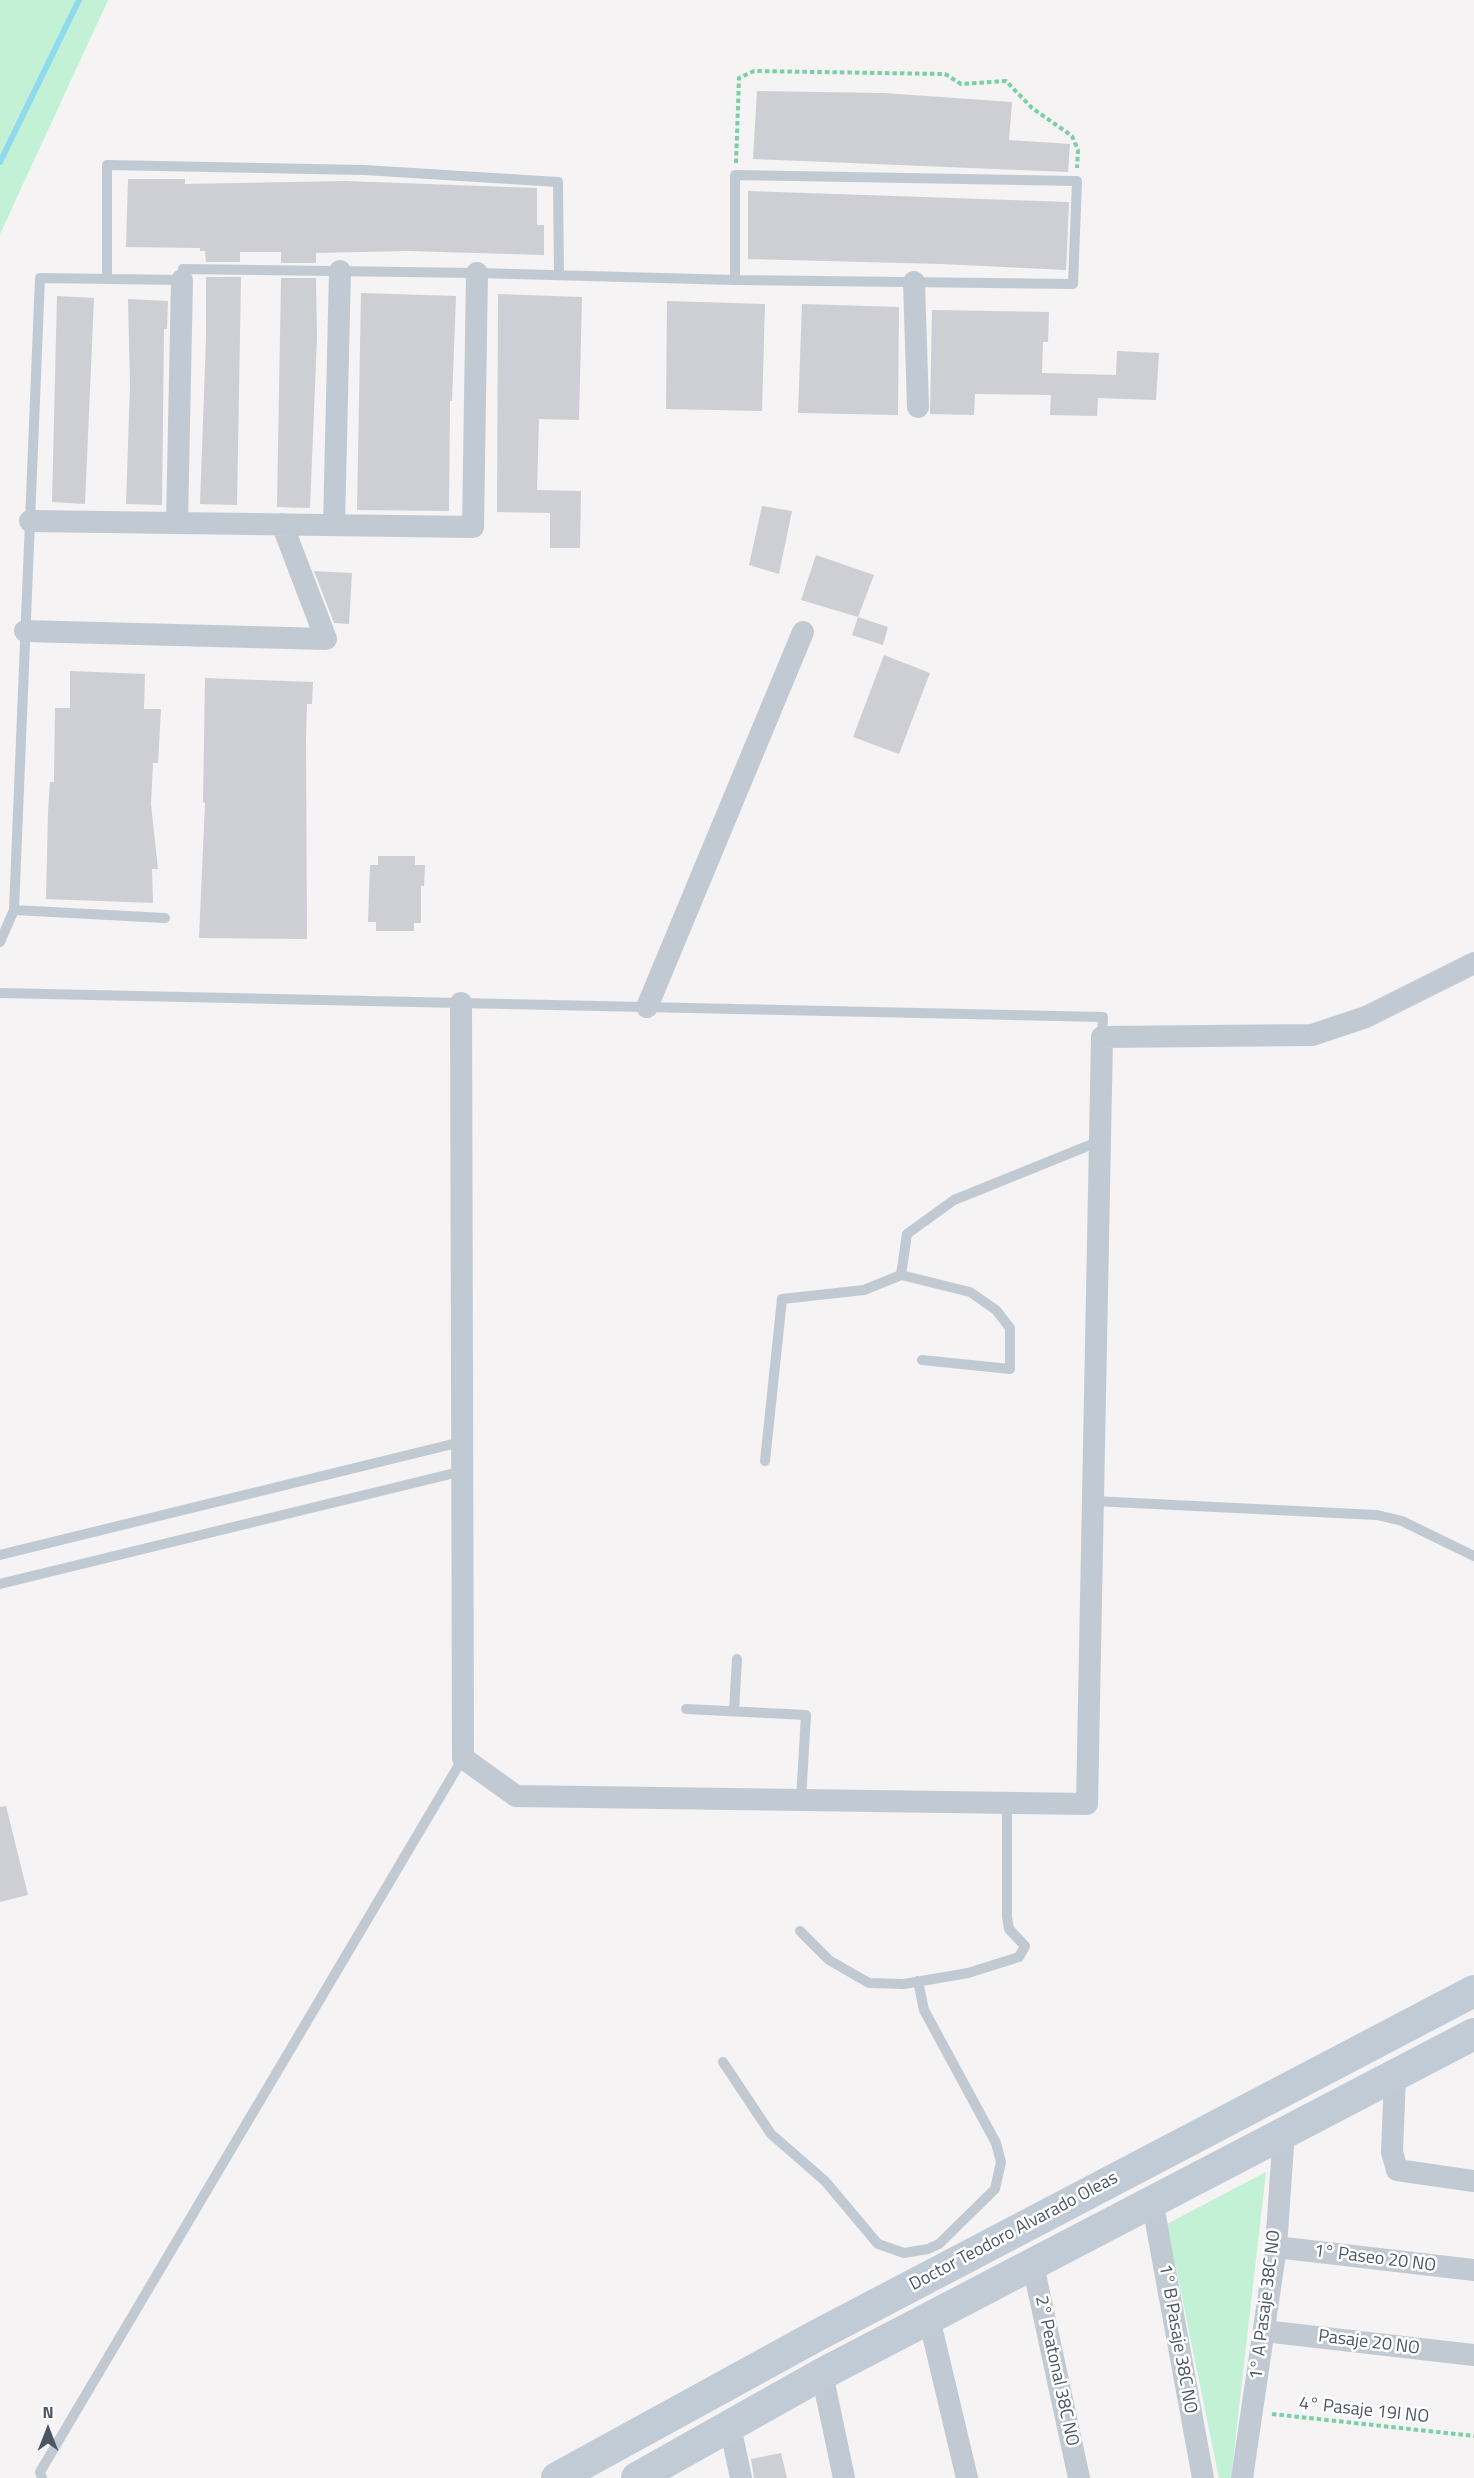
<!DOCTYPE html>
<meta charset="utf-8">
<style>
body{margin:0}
#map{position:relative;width:1474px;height:2478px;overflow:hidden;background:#f5f3f3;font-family:"Titillium Web",sans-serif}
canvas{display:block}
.north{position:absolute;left:18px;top:2400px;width:60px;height:60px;-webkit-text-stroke:4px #fff;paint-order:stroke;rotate:0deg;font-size:16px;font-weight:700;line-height:24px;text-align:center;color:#4a5661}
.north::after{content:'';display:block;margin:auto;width:21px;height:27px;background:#4a5661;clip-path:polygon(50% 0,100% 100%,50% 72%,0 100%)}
</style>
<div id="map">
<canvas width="1474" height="2478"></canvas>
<div class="north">N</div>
</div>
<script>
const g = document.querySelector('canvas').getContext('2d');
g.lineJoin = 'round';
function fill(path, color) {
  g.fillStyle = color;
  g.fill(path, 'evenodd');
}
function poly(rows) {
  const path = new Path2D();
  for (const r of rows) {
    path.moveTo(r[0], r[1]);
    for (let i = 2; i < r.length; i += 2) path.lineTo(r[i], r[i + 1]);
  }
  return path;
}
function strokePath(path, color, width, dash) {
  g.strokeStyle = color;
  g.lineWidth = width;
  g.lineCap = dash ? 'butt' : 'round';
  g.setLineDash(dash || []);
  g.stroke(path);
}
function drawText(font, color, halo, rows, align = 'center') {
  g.font = font + ' "Titillium Web",sans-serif';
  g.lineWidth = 5;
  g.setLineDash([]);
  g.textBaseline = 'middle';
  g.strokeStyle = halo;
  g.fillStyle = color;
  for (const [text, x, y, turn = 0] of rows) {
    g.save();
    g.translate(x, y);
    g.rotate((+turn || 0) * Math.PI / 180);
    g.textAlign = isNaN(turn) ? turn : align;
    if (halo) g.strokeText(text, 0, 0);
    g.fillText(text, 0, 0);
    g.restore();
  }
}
fill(poly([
 [0,0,108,0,0,234],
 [1266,2172,1231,2478,1219,2478,1167,2224]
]), '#c3f1d5');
strokePath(poly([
 [0,162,79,0]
]), '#90daee', 6);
fill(poly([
 [757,91,884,93,1012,102,1009,140,1070,144,1068,172,753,159],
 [128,179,185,179,185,184,345,181,537,188,537,225,544,225,544,255,407,251,316,253,316,263,281,263,281,252,240,252,240,262,206,262,205,251,200,251,200,248,126,247],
 [748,191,1069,202,1066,270,941,264,748,259],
 [206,277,241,277,237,505,200,504,206,338],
 [281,278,316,278,317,337,310,508,277,507],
 [361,293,456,296,452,401,450,401,449,511,357,510],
 [498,294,582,297,579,420,539,419,537,490,581,491,580,548,550,548,550,513,497,512],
 [57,296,94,298,85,504,52,502],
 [128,299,168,301,167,329,164,329,162,505,126,504,130,386],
 [667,301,765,304,762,411,666,409],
 [802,304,899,307,898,415,798,413],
 [932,310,1049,312,1048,342,1043,342,1042,373,1116,375,1117,351,1159,353,1156,400,1098,398,1097,416,1050,415,1051,395,975,394,974,415,930,414],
 [762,506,792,511,779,574,749,565],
 [816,555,874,575,858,617,801,600],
 [314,571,352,573,349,624,334,623],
 [858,617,888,627,883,645,852,635],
 [884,655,930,673,899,754,853,737],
 [70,671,145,674,144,709,161,709,158,763,153,763,151,804,158,869,152,869,153,903,46,899,48,812,50,782,54,782,55,708,70,708],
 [205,678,313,682,312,704,307,704,306,738,307,939,199,938,205,803,203,802],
 [378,856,415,856,415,865,425,865,424,886,421,886,421,923,414,923,414,931,376,931,376,922,368,922,370,865,378,865],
 [6,1806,28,1895,0,1902,0,1807],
 [781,2453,787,2478,754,2478,751,2459]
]), '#cdcfd5');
strokePath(poly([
 [736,163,739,78,754,71,945,74,961,84,1006,81,1032,108,1072,136,1078,150,1077,168],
 [1272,2414,1474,2436]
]), '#7ad0a6', 4, [4.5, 3]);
strokePath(poly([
 [107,279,107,165,364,170,558,182,559,275],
 [14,910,165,918],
 [0,942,14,910,40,278,182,280,183,269,477,273,735,280,1073,284,1077,181,735,175,735,280],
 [0,993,1103,1017,1102,1037],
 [922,1360,1010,1369,1010,1328,996,1310,970,1292,901,1275,907,1234,954,1200,1100,1141],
 [765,1461,782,1299,864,1290,901,1275],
 [1093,1501,1377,1515,1402,1521,1474,1556],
 [0,1555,461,1442],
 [0,1584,463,1471],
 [686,1709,806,1715,801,1800],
 [734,1711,737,1659],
 [800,1931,829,1960,869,1983,904,1984,968,1973,1019,1957,1025,1946,1009,1929,1007,1917,1007,1803],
 [723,2062,771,2134,825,2181,878,2244,904,2253,928,2249,939,2244,995,2189,1001,2162,996,2143,924,2010,918,1981],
 [42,2478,40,2472,463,1758]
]), '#c1cad2', 10);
strokePath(poly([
 [914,282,918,407],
 [30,521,473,527,477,273],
 [177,523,182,280],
 [334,525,340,271],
 [25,631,326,639,282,524],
 [461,1003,463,1758,516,1796,1087,1804,1102,1037,1312,1035,1366,1017,1474,963],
 [647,1007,803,632],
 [1395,2076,1392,2152,1397,2170,1474,2181],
 [1152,2200,1203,2478],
 [1276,2247,1474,2270],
 [1033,2265,1079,2478],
 [929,2318,967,2478],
 [1264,2331,1474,2355],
 [822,2374,844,2478],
 [730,2426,741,2478],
 [1242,2478,1276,2247,1284,2131]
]), '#c1cad2', 22);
strokePath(poly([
 [557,2478,816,2336,1474,1991],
 [637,2478,822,2374,1474,2034]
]), '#c1cbd6', 32);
drawText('18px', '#4a5661', '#fff', [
 ["Doctor Teodoro Alvarado Oleas",1014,2232,-28],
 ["1° Paseo 20 NO",1375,2259,7],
 ["1° A Pasaje 38C NO",1266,2305,-83],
 ["1° B Pasaje 38C NO",1177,2339,80],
 ["Pasaje 20 NO",1369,2343,7],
 ["2° Peatonal 38C NO",1056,2371,78],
 ["4° Pasaje 19I NO",1364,2411,6]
]);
</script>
